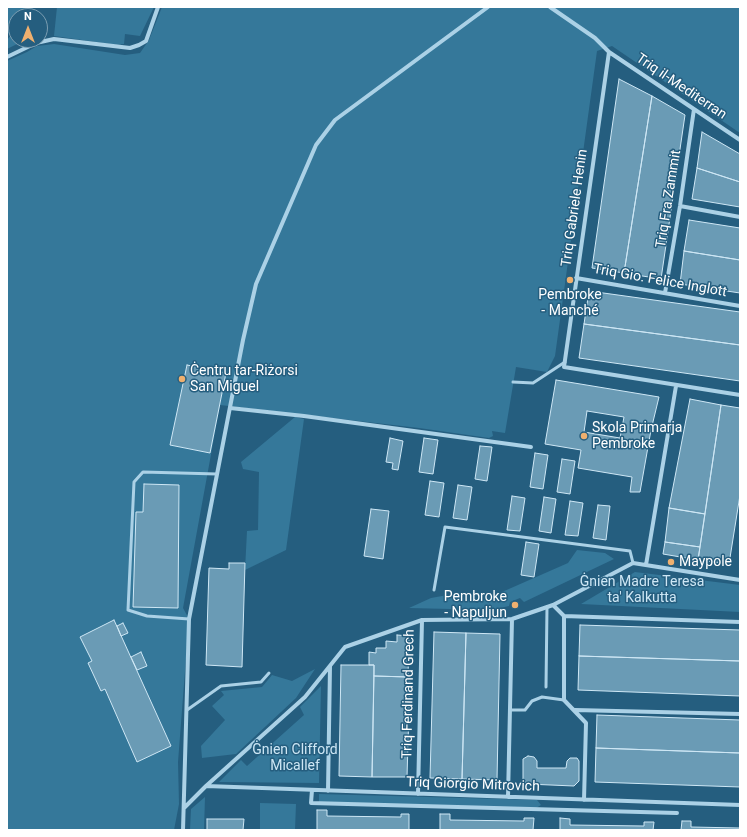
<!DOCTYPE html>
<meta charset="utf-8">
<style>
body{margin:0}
#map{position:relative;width:747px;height:837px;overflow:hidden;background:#255e7f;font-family:Roboto,sans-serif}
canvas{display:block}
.frame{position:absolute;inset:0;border:8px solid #fff;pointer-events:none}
.north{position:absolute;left:8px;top:8px;width:40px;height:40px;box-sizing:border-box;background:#255e7f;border:1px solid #7c9eb2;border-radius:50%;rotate:0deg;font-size:11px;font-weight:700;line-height:16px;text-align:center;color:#fff}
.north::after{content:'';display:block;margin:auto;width:14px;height:18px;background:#efb06f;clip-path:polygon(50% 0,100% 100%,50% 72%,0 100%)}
</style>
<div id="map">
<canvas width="747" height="837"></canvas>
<div class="frame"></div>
<div class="north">N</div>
</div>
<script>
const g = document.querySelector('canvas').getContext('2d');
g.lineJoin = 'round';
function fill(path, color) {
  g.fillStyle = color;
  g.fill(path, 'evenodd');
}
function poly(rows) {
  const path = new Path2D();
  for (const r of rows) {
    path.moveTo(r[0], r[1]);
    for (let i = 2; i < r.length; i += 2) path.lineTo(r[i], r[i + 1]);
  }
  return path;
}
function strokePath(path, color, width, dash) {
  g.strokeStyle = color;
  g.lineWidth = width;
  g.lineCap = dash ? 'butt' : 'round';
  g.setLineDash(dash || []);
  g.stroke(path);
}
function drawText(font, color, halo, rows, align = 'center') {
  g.font = font + ' Roboto,sans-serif';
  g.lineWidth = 3;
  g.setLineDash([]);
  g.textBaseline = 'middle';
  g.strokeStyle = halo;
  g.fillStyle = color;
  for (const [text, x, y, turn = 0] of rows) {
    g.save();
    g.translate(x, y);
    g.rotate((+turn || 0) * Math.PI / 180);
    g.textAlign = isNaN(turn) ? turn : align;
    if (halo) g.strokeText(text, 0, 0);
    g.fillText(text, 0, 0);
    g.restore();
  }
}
fill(poly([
 [7,7,34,7,25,16,16,16,16,25,7,35],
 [57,7,154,7,140,36,125,34,124,44,117,45,54,36],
 [162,7,740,7,740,133,612,46,597,51,555,356,547,372,516,367,505,433,492,431,493,436,489,438,419,428,220,405,183,608,189,619,178,762,179,804,174,830,7,830,7,61,27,52,37,46,54,44,125,55,140,53,149,40],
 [16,29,16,40,20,40,19,43,7,49,7,40],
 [295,417,304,419,286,550,245,570,247,531,258,530,259,472,243,469,241,462],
 [577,550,605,553,614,559,524,602,520,598,510,602,509,606,492,610,409,608,431,598,453,594,477,603,568,563],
 [635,572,740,585,740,612,581,604],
 [315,669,296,698,236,754,202,758,201,746,225,720,212,706,224,695,221,691,262,687,272,675,292,681],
 [321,686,319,783,219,782,241,760,247,766,304,715,300,707],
 [319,794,537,800,541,805,536,808,319,802],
 [205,797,204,830,190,830,191,809],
 [260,803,296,804,295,830,260,830]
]), '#35789a');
const building = poly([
 [619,79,652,96,624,273,592,268,619,79],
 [652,96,685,115,661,279,624,273,652,96],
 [702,132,740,154,740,182,697,168,702,132],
 [697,168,740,182,740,207,692,199,697,168],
 [689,220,740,228,740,260,684,251,689,220],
 [684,251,740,260,740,293,680,284,684,251],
 [589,291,740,312,740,345,584,324,589,291],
 [584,324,740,345,740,381,579,358,584,324],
 [187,365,226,373,210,453,170,445,187,365],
 [556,380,659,397,651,430,640,492,630,492,632,477,578,468,581,450,545,444,556,380],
 [587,411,624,417,620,438,584,432,587,411],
 [690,399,721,405,705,514,669,508,690,399],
 [721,405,740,408,740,495,729,564,698,560,721,405],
 [390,438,403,441,398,470,392,469,393,463,386,462,390,438],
 [424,438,438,440,433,474,419,472,424,438],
 [480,446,492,447,487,481,475,479,480,446],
 [535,453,548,455,543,489,530,487,535,453],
 [562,459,575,461,570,494,557,492,562,459],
 [430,481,444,483,439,517,425,515,430,481],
 [144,484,179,485,178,608,133,607,136,512,143,512,144,484],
 [458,485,472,487,467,520,453,518,458,485],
 [512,496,525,498,520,531,507,530,512,496],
 [544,497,556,499,551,533,539,531,544,497],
 [570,501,583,503,578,536,565,535,570,501],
 [598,505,610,506,606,540,593,538,598,505],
 [669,508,705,514,700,547,665,542,669,508],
 [371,509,389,511,383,559,364,556,371,509],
 [526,542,539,544,534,577,521,575,526,542],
 [665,542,700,547,698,560,663,554,665,542],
 [229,563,245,563,242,667,206,665,209,568,229,569,229,563],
 [114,620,171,746,137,762,105,689,101,691,88,663,92,661,80,637,114,620],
 [123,623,128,633,121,636,117,626,123,623],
 [580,625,740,630,740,661,579,656,580,625],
 [434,632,466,633,462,779,430,778,434,632],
 [466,633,500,634,497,780,462,779,466,633],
 [397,635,409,636,408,677,374,676,374,665,369,665,369,652,376,653,376,648,386,648,386,641,397,642,397,635],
 [141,652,147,666,137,670,131,657,141,652],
 [579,656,740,661,740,696,578,690,579,656],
 [341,665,374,665,372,777,339,776,341,665],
 [374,676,410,677,407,777,372,777,374,676],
 [597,715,740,720,740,753,596,748,597,715],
 [596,748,740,753,740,787,595,782,596,748],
 [528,756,534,757,537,761,537,768,566,768,567,761,570,758,577,758,579,761,579,781,574,786,527,784,523,779,523,759,528,756],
 [317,810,327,810,327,816,401,817,401,814,409,814,409,830,317,830,317,810],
 [440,814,450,814,450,820,524,821,524,818,534,818,533,830,440,830,440,814],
 [560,818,570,819,570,825,644,826,644,822,654,822,653,830,560,830,560,818],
 [207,819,244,819,243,830,207,830,207,819],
 [682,821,691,821,691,827,740,828,740,830,681,830,682,821]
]);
fill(building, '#6a9bb5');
strokePath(building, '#cee7f5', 1);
strokePath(poly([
 [513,382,533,383,565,362],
 [434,590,445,527,630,551,633,563],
 [189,619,147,616,128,610,134,482,143,472,217,474],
 [546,687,547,607],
 [187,710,221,686,261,682,269,673],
 [510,710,525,710,532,701,542,697,564,700]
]), '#abd1e6', 3);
strokePath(poly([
 [550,7,595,38,609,52,740,140],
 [609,52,564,367,740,395],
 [7,57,36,43,54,39,130,48,139,45,146,41,158,7],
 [680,206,740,217],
 [576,278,740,306],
 [665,293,680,206,694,109],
 [230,408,304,416,531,447],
 [646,565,676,386],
 [553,605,564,616,740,622],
 [564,616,564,700,586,723,584,800],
 [575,710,740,714],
 [206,786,740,805],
 [312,790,311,803,677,813],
 [328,791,330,666],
 [418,794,422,620],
 [508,797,512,619],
 [184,808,206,786,305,697,345,647,422,620,512,619,553,605,633,563,740,580],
 [183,830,189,619,243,340,256,284,316,145,335,120,488,7]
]), '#abd1e6', 4);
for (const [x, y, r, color] of [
 [570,280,4,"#efb06f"],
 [182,379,4,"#efb06f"],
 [584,436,4,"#efb06f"],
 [671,562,4,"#efb06f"],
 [515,605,4,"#efb06f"]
]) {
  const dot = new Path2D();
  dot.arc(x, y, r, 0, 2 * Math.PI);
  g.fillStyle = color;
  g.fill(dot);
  strokePath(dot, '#255e7f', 1.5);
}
drawText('14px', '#fff', '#255e7f', [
 ["Triq il-Mediterran",681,87,34],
 ["Triq Fra Zammit",669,199,-81],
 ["Triq Gabriele Henin",575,208,-82],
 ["Triq Gio. Felice Inglott",660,281,10],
 ["Triq Ferdinand Grech",409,694,-89],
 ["Triq Giorgio Mitrovich",473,785,2]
]);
drawText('14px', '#fff', '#255e7f', [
 ["Pembroke",570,295,"center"],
 ["- Manché",570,311,"center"],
 ["Ċentru tar-Riżorsi",190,371],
 ["San Miguel",190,387],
 ["Skola Primarja",592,428],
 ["Pembroke",592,444],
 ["Maypole",679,562],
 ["Pembroke",507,597,"right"],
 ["- Napuljun",507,613,"right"]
], 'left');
drawText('14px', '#cee7f5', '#255e7f', [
 ["Ġnien Madre Teresa",642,582],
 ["ta' Kalkutta",642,598],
 ["Ġnien Clifford",295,750],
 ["Micallef",295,766]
]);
</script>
